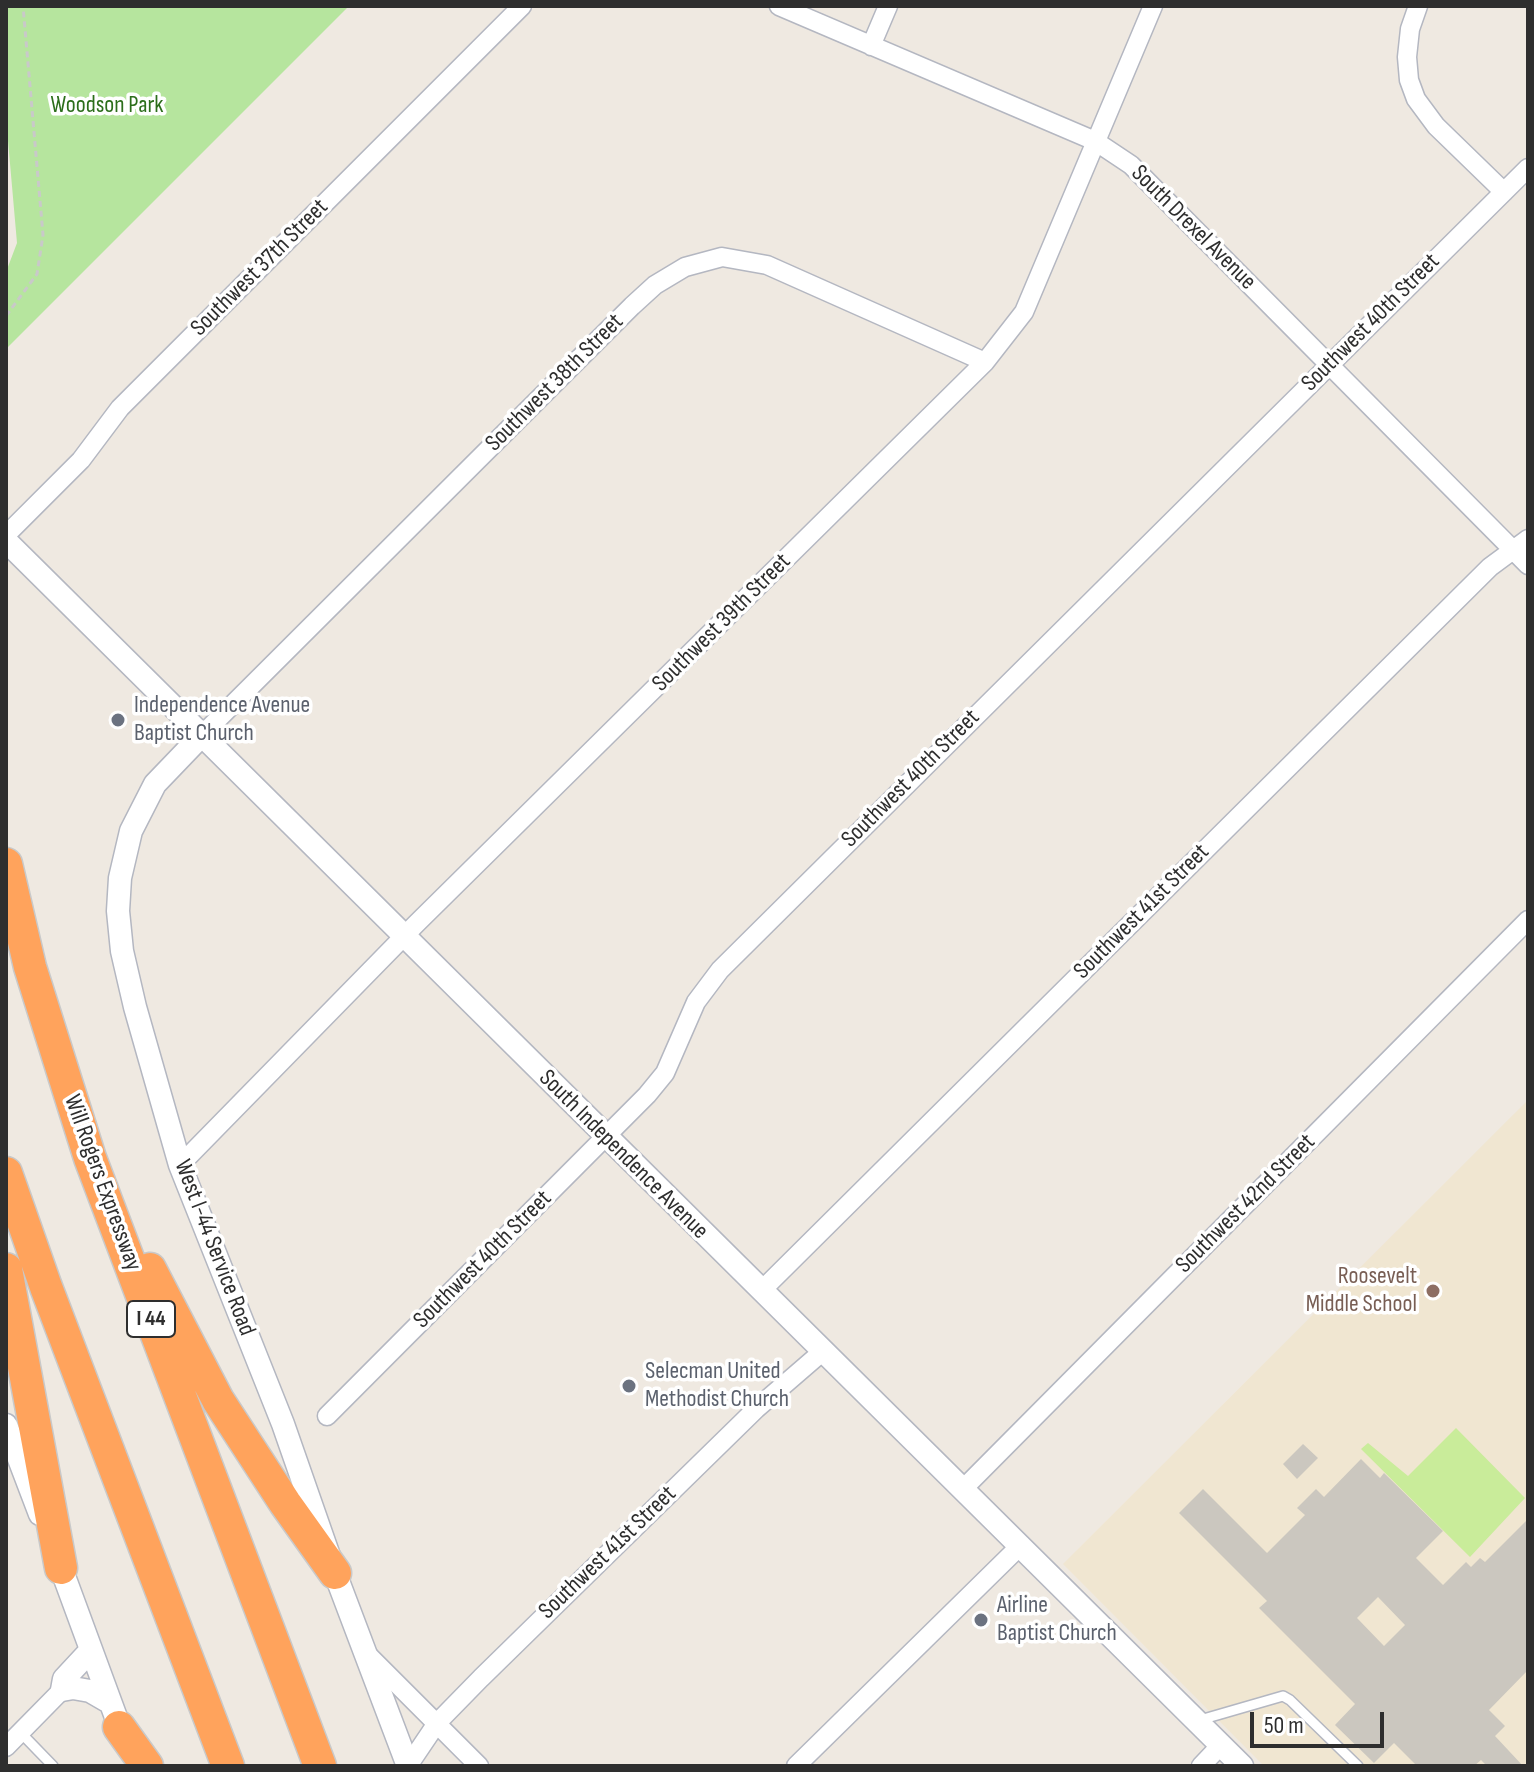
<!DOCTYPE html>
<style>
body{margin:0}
#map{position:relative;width:1534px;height:1772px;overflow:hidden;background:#efe9e1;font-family:"Sofia Sans Condensed",sans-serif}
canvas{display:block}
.frame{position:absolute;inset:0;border:8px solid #2e2e2e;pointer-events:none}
.scale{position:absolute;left:1250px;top:1712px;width:134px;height:36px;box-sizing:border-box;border:4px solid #2e2e2e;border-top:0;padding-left:10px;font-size:24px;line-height:28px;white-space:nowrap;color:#2e2e2e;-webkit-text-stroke:6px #fff;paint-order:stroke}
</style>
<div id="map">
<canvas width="1534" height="1772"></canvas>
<div class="frame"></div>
<div class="scale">50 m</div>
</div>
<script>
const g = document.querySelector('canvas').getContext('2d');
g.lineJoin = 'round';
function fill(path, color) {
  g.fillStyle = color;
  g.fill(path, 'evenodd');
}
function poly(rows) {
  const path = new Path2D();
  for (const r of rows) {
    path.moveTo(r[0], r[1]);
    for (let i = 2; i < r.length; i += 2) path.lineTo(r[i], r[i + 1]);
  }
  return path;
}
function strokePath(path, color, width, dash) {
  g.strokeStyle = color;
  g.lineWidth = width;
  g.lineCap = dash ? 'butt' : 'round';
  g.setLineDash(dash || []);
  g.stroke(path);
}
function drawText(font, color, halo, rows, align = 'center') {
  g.font = font + ' "Sofia Sans Condensed",sans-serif';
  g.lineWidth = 7;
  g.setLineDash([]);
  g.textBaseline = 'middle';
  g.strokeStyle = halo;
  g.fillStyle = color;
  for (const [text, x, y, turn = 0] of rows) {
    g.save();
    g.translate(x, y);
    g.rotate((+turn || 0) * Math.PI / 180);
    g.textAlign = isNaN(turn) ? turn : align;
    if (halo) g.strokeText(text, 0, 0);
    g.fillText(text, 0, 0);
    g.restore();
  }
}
fill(poly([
 [1528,1100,1528,1766,1264,1766,1063,1564]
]), '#f0e6d1');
fill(poly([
 [6,6,349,6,6,349,6,272,17,243,6,118]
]), '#b6e59e');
fill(poly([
 [1456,1428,1525,1498,1470,1557,1361,1449,1368,1443,1408,1476]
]), '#c9ec9a');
fill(poly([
 [1303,1444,1318,1458,1297,1479,1283,1464],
 [1361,1459,1380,1478,1384,1473,1443,1531,1416,1558,1443,1585,1466,1562,1471,1567,1480,1558,1485,1562,1528,1519,1528,1670,1489,1710,1505,1726,1495,1736,1523,1766,1487,1766,1481,1760,1474,1766,1417,1766,1394,1743,1374,1763,1335,1725,1355,1704,1259,1608,1267,1601,1179,1513,1203,1489,1267,1553,1305,1515,1297,1508,1316,1489,1324,1497],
 [1378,1597,1405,1625,1384,1646,1357,1618]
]), '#cbc7bf');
const service = poly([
 [1200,1720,1283,1696,1290,1700,1358,1766],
 [20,1732,53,1766]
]);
const minor = poly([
 [779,6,1095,141,1131,165,1528,565],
 [1418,6,1410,29,1407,57,1409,80,1416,99,1436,126,1504,192],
 [871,46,888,6],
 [6,535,81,460,120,408,522,6],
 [202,735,632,306,655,285,685,267,722,257,767,265,985,362],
 [180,1165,416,924,985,362,1024,312,1153,6],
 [761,1291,1490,567,1528,539],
 [327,1416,647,1095,665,1073,696,1002,720,970,1528,168],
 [964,1488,1528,920],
 [366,1653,479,1766],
 [6,1747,62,1690],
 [408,1766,437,1723,481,1678,756,1409,822,1352],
 [796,1766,1021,1545],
 [1201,1766,1221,1745]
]);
const tertiary = poly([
 [6,541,1242,1766],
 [202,735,155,784,131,831,120,878,118,911,122,951,135,1007,180,1165,283,1424,335,1573,408,1766],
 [6,1425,40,1514],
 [57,1557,124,1739],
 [90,1651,64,1679,62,1690,73,1688,90,1691,109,1702]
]);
const motorway = poly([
 [6,864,30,967,90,1158,320,1766],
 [6,1173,46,1287,228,1766],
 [6,1269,61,1568],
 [150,1269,218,1400,285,1503,335,1573],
 [119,1727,147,1766]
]);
strokePath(service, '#b4b7c1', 12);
strokePath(minor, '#b4b7c1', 21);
strokePath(tertiary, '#b4b7c1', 25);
strokePath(motorway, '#c9c9c9', 35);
strokePath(poly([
 [6,316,37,274,43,235,23,6]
]), '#c9c9c9', 3, [6, 4]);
strokePath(service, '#fff', 9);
strokePath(minor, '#fff', 18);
strokePath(tertiary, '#fff', 22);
strokePath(motorway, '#ffa35c', 32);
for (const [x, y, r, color] of [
 [118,720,8,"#6b7280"],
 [1433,1291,8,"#8d6e63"],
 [629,1386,8,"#6b7280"],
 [981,1620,8,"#6b7280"]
]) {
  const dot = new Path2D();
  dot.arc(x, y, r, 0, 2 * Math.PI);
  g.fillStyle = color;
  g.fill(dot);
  strokePath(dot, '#fff', 3);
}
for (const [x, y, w] of [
 [151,1319,48]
]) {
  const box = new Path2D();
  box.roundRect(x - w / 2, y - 18, w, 36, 6);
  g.fillStyle = '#fff';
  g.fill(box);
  strokePath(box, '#2e2e2e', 2);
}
drawText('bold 22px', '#2e2e2e', null, [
 ["I 44",151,1319]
]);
drawText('24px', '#2c6e1b', '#fff', [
 ["Woodson Park",107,106]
]);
drawText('24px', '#2e2e2e', '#fff', [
 ["South Drexel Avenue",1193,228,45],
 ["Southwest 37th Street",260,268,-45],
 ["Southwest 40th Street",1371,323,-45],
 ["Southwest 38th Street",555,383,-45],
 ["Southwest 39th Street",722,623,-45],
 ["Southwest 40th Street",911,779,-45],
 ["Southwest 41st Street",1142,912,-45],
 ["South Independence Avenue",623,1155,45],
 ["Will Rogers Expressway",102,1183,70],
 ["Southwest 42nd Street",1246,1204,-45],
 ["West I-44 Service Road",214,1248,69],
 ["Southwest 40th Street",483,1260,-45],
 ["Southwest 41st Street",608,1553,-44]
]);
drawText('24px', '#5b616d', '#fff', [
 ["Independence Avenue",134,706],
 ["Baptist Church",134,734],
 ["Selecman United",645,1372],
 ["Methodist Church",645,1400],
 ["Airline",997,1606],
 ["Baptist Church",997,1634]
], 'left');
drawText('24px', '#785e54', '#fff', [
 ["Roosevelt",1417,1277],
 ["Middle School",1417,1305]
], 'right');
</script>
